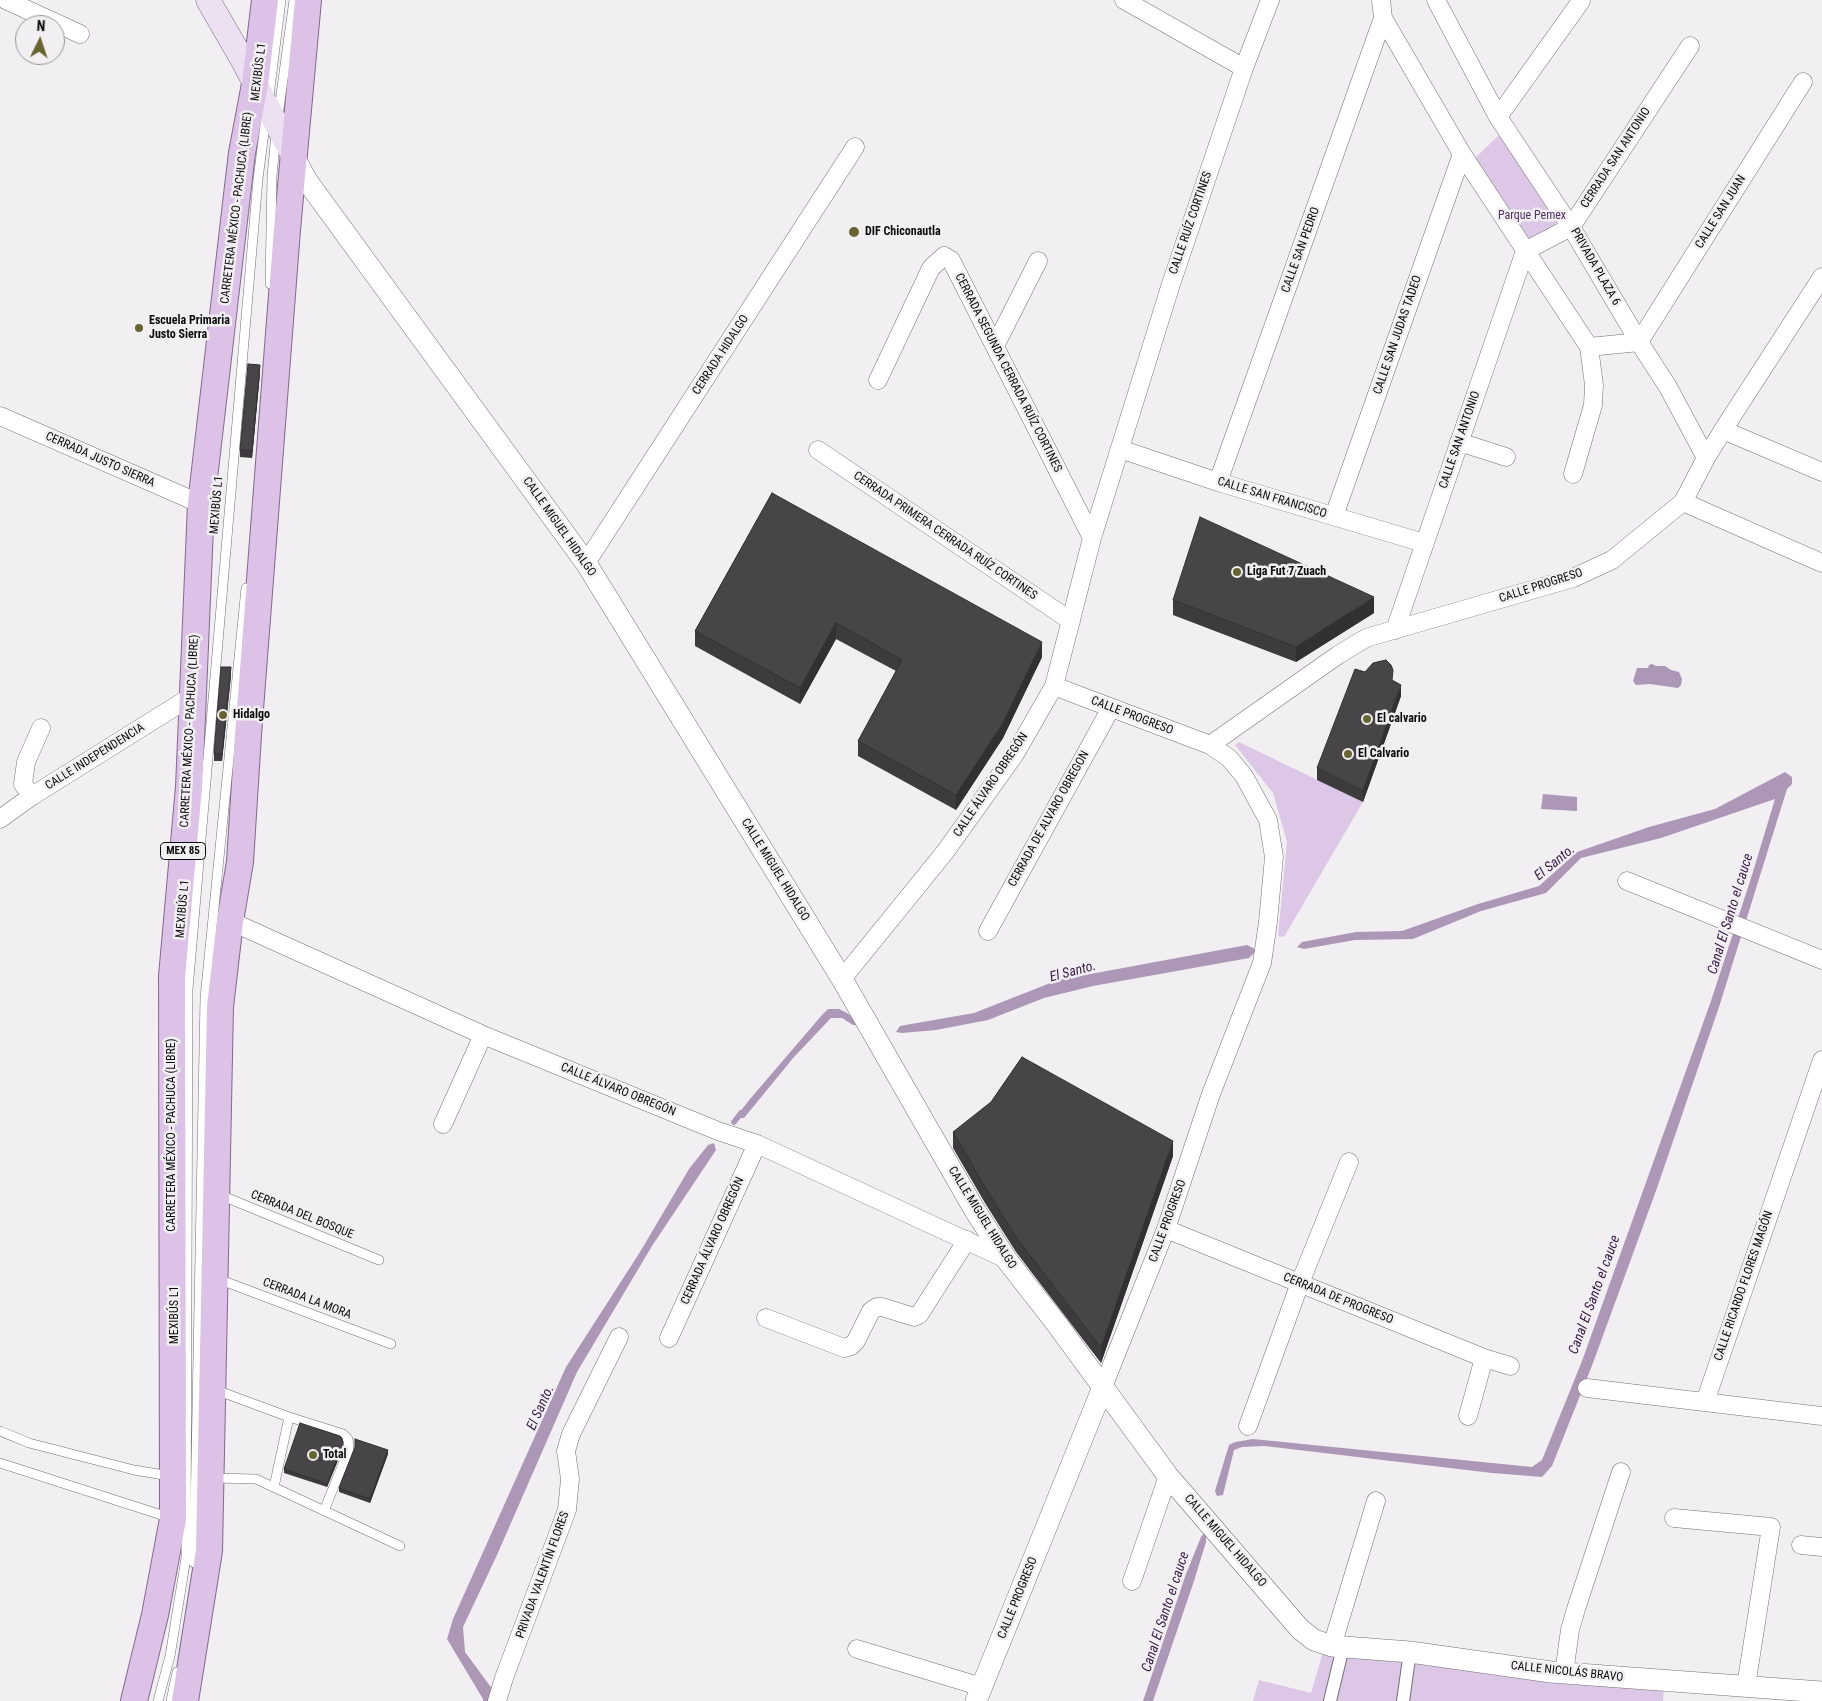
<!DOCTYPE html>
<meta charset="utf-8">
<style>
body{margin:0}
#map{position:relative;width:1822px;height:1701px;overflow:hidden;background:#f2eff3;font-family:"Roboto Condensed",sans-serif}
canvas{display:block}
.north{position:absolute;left:15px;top:15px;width:50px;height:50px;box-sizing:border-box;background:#f2eff3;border:1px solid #969497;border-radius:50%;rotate:4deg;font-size:14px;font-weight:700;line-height:20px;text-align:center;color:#0c0b0c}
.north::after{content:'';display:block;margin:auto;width:18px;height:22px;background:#686431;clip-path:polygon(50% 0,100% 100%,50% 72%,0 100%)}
</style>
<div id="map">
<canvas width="1822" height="1701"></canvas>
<div class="north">N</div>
</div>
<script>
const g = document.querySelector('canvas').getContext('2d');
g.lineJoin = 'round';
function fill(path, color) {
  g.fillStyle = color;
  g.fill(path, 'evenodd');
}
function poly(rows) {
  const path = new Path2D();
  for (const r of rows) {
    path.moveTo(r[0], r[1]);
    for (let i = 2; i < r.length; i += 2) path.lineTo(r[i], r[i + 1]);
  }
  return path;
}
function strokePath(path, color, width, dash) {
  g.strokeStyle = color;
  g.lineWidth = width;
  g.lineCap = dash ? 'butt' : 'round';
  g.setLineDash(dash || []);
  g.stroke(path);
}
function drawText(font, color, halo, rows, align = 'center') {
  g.font = font + ' "Roboto Condensed",sans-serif';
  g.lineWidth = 5;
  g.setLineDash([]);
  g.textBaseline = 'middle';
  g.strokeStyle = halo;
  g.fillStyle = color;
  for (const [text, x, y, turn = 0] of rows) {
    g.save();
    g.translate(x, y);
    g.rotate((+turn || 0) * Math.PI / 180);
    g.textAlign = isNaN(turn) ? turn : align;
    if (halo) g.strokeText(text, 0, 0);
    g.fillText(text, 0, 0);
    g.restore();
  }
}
fill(poly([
 [1500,134,1559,221,1528,244,1473,160],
 [1239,742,1363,802,1284,937,1278,936,1287,842,1273,793,1235,745],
 [1325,1645,1665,1674,1663,1701,1253,1701,1259,1680,1311,1693]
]), '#ddc7e7');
fill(poly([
 [1652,664,1656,666,1665,666,1671,670,1679,672,1682,679,1681,685,1678,688,1650,684,1636,685,1633,681,1637,668,1648,668,1649,665],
 [1785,772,1792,777,1792,784,1787,789,1720,1004,1657,1188,1593,1363,1552,1466,1542,1477,1492,1473,1265,1446,1242,1447,1234,1450,1223,1495,1217,1496,1215,1491,1229,1445,1235,1442,1253,1439,1532,1467,1542,1460,1582,1361,1711,1001,1752,875,1775,799,1661,838,1581,858,1546,893,1481,911,1413,939,1355,940,1304,949,1297,947,1302,942,1356,932,1402,931,1478,904,1539,886,1577,852,1649,827,1715,809],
 [1543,794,1577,797,1577,811,1541,809],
 [1247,945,1257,950,1249,958,1093,986,1044,998,988,1020,936,1030,902,1033,896,1032,900,1026,974,1013,1058,980],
 [828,1009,839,1009,847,1013,855,1019,860,1025,853,1025,842,1018,831,1018,794,1057,744,1118,737,1118,739,1113,750,1099,822,1015],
 [714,1143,716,1150,652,1246,577,1372,497,1555,463,1627,465,1652,493,1690,495,1701,483,1701,483,1699,447,1639,453,1619,566,1367,640,1252,689,1169,708,1145],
 [1206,1531,1206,1542,1194,1581,1153,1701,1143,1701,1186,1574,1201,1537]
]), '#ac97b7');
strokePath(poly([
 [734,1122,741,1113]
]), '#ac97b7', 5.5);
const service = poly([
 [269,96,281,0],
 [278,116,294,0],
 [270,284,272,176,276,134],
 [220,1195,379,1260],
 [218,1279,391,1344],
 [216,1390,289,1417,274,1487],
 [289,1417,343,1434,348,1439,349,1449,324,1511],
 [0,1431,29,1443,134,1470,170,1476],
 [0,1463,171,1518],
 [213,1478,256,1479,400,1546],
 [194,1563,205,998,246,588],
 [158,1701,170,1656,186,1558,188,989,258,179,266,117],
 [171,1701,177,1672]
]);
const pedestrian = poly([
 [1330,1701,1343,1647],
 [1403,1701,1410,1652]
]);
const minor = poly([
 [6,0,80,34],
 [1124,0,1244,68],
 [1381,0,1383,18,1462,154,1589,347,1594,385,1593,405,1573,474],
 [1436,0,1498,117,1571,227,1639,342,1668,387,1706,458],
 [1498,117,1581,1],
 [995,346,1038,261],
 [1589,347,1639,342,1803,82],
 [878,380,931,268,944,256,951,260,1092,538],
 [0,416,201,504],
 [1723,430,1822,472],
 [1459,442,1506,457],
 [1120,449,1218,482,1424,543],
 [818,450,1071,621],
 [1218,482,1383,18],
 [1683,502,1822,563],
 [1334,516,1462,154],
 [586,563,855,147],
 [1395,630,1525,251,1571,227,1690,46],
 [1054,686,1210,745,1229,758,1244,776,1268,820,1274,857,1268,922,1262,963,1211,1094,1166,1229,1103,1387],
 [1210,745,1338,655,1366,638,1573,578,1612,560,1683,502,1706,458,1723,430,1822,277],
 [32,796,23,784,26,762,41,728],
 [0,819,32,796,192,696],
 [1627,881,1822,960],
 [230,921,483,1035,718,1131,757,1144,1006,1259],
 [988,931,1111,708],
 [842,979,945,852,1015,754,1054,686,1092,538,1171,284,1244,68,1270,0],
 [443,1124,483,1035],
 [1166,1229,1484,1358,1510,1366],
 [766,1318,844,1348,851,1346,856,1341,871,1311,877,1307,882,1307,914,1317,919,1315,967,1240],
 [669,1338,757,1144],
 [1587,1388,1822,1416],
 [1705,1402,1822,1060],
 [1468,1416,1484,1358],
 [1248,1426,1300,1283,1349,1162],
 [1674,1518,1771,1527,1746,1686],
 [1801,1545,1822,1547],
 [1132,1581,1168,1476],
 [1332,1646,1376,1501],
 [857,1649,982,1687],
 [1564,1673,1570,1630,1576,1609,1621,1472],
 [497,1701,504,1678,567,1510,570,1479,566,1451,571,1434,619,1337]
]);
const tertiary = poly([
 [294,157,307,181,586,563,842,979,974,1209,1006,1259,1056,1323,1168,1476,1300,1629,1314,1640,1332,1646,1410,1652,1551,1672,1822,1692],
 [976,1701,1103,1387]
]);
const secondary = poly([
 [208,0,242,59,294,157]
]);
const primary = poly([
 [134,1701,155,1615,173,1519,172,976,189,787,201,504,237,195,242,153,255,84,265,0],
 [185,1701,209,1551,220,1007,230,921,240,862,248,735,287,230,308,0]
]);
strokePath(service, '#727073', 10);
strokePath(pedestrian, '#727073', 14);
strokePath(minor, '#727073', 19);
strokePath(tertiary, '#727073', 22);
strokePath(secondary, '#727073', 25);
strokePath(primary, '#83678f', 28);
strokePath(service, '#fff', 9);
strokePath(pedestrian, '#fff', 12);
strokePath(minor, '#fff', 18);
strokePath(tertiary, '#fff', 21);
strokePath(secondary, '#ede0f3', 24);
strokePath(primary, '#dbc2e6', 26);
fill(poly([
 [260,373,252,458,240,457,240,450],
 [772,493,1042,657,1003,738,956,810,858,756,858,741,896,671,836,639,800,704,695,646,695,631],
 [1173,600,1374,613,1296,662,1173,615],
 [231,675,222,761,214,761,214,753],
 [1393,681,1401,696,1363,802,1317,780,1317,768],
 [953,1132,1173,1156,1101,1363,1016,1252,985,1203,953,1148],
 [343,1448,327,1487,284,1473,284,1469],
 [388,1454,370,1503,339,1492,339,1488]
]), '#3e3b3f');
fill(poly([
 [260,365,260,373,252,458,252,451],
 [1374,597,1374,613,1296,662,1296,647],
 [836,623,836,639,800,704,800,688],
 [1042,642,1042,657,1003,738,956,810,956,795],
 [231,667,231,675,222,761,222,754],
 [1401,685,1401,696,1363,802,1363,791],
 [1173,1141,1173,1156,1101,1363,1101,1348],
 [343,1444,343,1448,327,1487,327,1484],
 [388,1450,388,1454,370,1503,370,1499]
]), '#323033');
const building = poly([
 [248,364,260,365,252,451,240,450,248,364],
 [772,493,1042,642,1003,723,956,795,858,741,902,660,836,623,800,688,695,631,772,493],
 [1200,517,1374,597,1296,647,1173,600,1200,517],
 [1386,660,1391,665,1393,670,1392,680,1401,685,1363,791,1317,768,1355,669,1365,672,1373,663,1386,660],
 [221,667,231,667,222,754,214,753,221,667],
 [1022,1057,1173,1141,1101,1348,1016,1237,985,1187,953,1132,991,1102,1022,1057],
 [300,1423,340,1436,342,1438,343,1444,327,1484,284,1469,300,1423],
 [355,1439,388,1450,370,1499,339,1488,355,1447,355,1439]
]);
fill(building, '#484549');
strokePath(building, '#323033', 1);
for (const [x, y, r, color] of [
 [854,232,6,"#686431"],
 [139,328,5,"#686431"],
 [1237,572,5,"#686431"],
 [223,715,5,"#686431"],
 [1367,719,5,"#686431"],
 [1348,754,5,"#686431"],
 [313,1455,5,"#686431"]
]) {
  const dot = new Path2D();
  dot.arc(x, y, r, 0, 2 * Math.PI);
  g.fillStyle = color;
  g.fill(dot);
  strokePath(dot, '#f2eff3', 2);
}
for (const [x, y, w] of [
 [183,851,45]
]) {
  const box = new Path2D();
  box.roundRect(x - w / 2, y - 8.5, w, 17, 4);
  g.fillStyle = '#f2eff3';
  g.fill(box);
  strokePath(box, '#0c0b0c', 1);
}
drawText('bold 11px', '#0c0b0c', null, [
 ["MEX 85",183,851]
]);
drawText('12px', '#0c0b0c', '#f2eff3', [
 ["MEXIBÚS L1",259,72,-83],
 ["CERRADA SAN ANTONIO",1616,158,-57],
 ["CARRETERA MÉXICO - PACHUCA (LIBRE)",237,208,-83],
 ["CALLE SAN JUAN",1721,212,-58],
 ["CALLE RUÍZ CORTINES",1191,223,-71],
 ["CALLE SAN PEDRO",1301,250,-70],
 ["PRIVADA PLAZA 6",1595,267,60],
 ["CALLE SAN JUDAS TADEO",1398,335,-71],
 ["CERRADA HIDALGO",721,355,-57],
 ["CERRADA SEGUNDA CERRADA RUÍZ CORTINES",1008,373,63],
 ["CALLE SAN ANTONIO",1460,440,-71],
 ["CERRADA JUSTO SIERRA",100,460,24],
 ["CALLE SAN FRANCISCO",1272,498,17],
 ["MEXIBÚS L1",217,505,-85],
 ["CALLE MIGUEL HIDALGO",559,527,55],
 ["CERRADA PRIMERA CERRADA RUÍZ CORTINES",945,536,34],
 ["CALLE PROGRESO",1541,586,-18],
 ["CALLE PROGRESO",1132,716,21],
 ["CARRETERA MÉXICO - PACHUCA (LIBRE)",190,731,-87],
 ["CALLE INDEPENDENCIA",95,757,-32],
 ["CALLE ÁLVARO OBREGÓN",991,785,-56],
 ["CERRADA DE ALVARO OBREGON",1049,819,-61],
 ["CALLE MIGUEL HIDALGO",775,870,58],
 ["MEXIBÚS L1",183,909,-85],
 ["CALLE ÁLVARO OBREGÓN",618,1090,22],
 ["CARRETERA MÉXICO - PACHUCA (LIBRE)",172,1135,-90],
 ["CERRADA DEL BOSQUE",302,1215,22],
 ["CALLE MIGUEL HIDALGO",982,1218,58],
 ["CALLE PROGRESO",1168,1221,-70],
 ["CERRADA ÁLVARO OBREGÓN",713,1241,-66],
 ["CALLE RICARDO FLORES MAGÓN",1744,1286,-71],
 ["CERRADA LA MORA",307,1299,21],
 ["CERRADA DE PROGRESO",1338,1299,22],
 ["MEXIBÚS L1",175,1315,-90],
 ["CALLE MIGUEL HIDALGO",1225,1541,49],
 ["PRIVADA VALENTÍN FLORES",543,1575,-70],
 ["CALLE PROGRESO",1018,1598,-68],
 ["CALLE NICOLÁS BRAVO",1567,1672,6]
]);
drawText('12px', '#50325e', '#f2eff3', [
 ["Parque Pemex",1532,216]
]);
drawText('bold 12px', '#0c0b0c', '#f2eff3', [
 ["DIF Chiconautla",865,232],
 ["Escuela Primaria",149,321],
 ["Justo Sierra",149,335],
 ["Liga Fut 7 Zuach",1247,572],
 ["Hidalgo",233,715],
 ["El calvario",1377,719],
 ["El Calvario",1358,754],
 ["Total",323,1455]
], 'left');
drawText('italic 14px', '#391b45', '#f2eff3', [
 ["El Santo.",1555,863,-39],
 ["Canal El Santo el cauce",1731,914,-73],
 ["El Santo.",1073,972,-15],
 ["Canal El Santo el cauce",1595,1295,-70],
 ["El Santo.",541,1408,-66],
 ["Canal El Santo el cauce",1166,1612,-72]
]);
</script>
